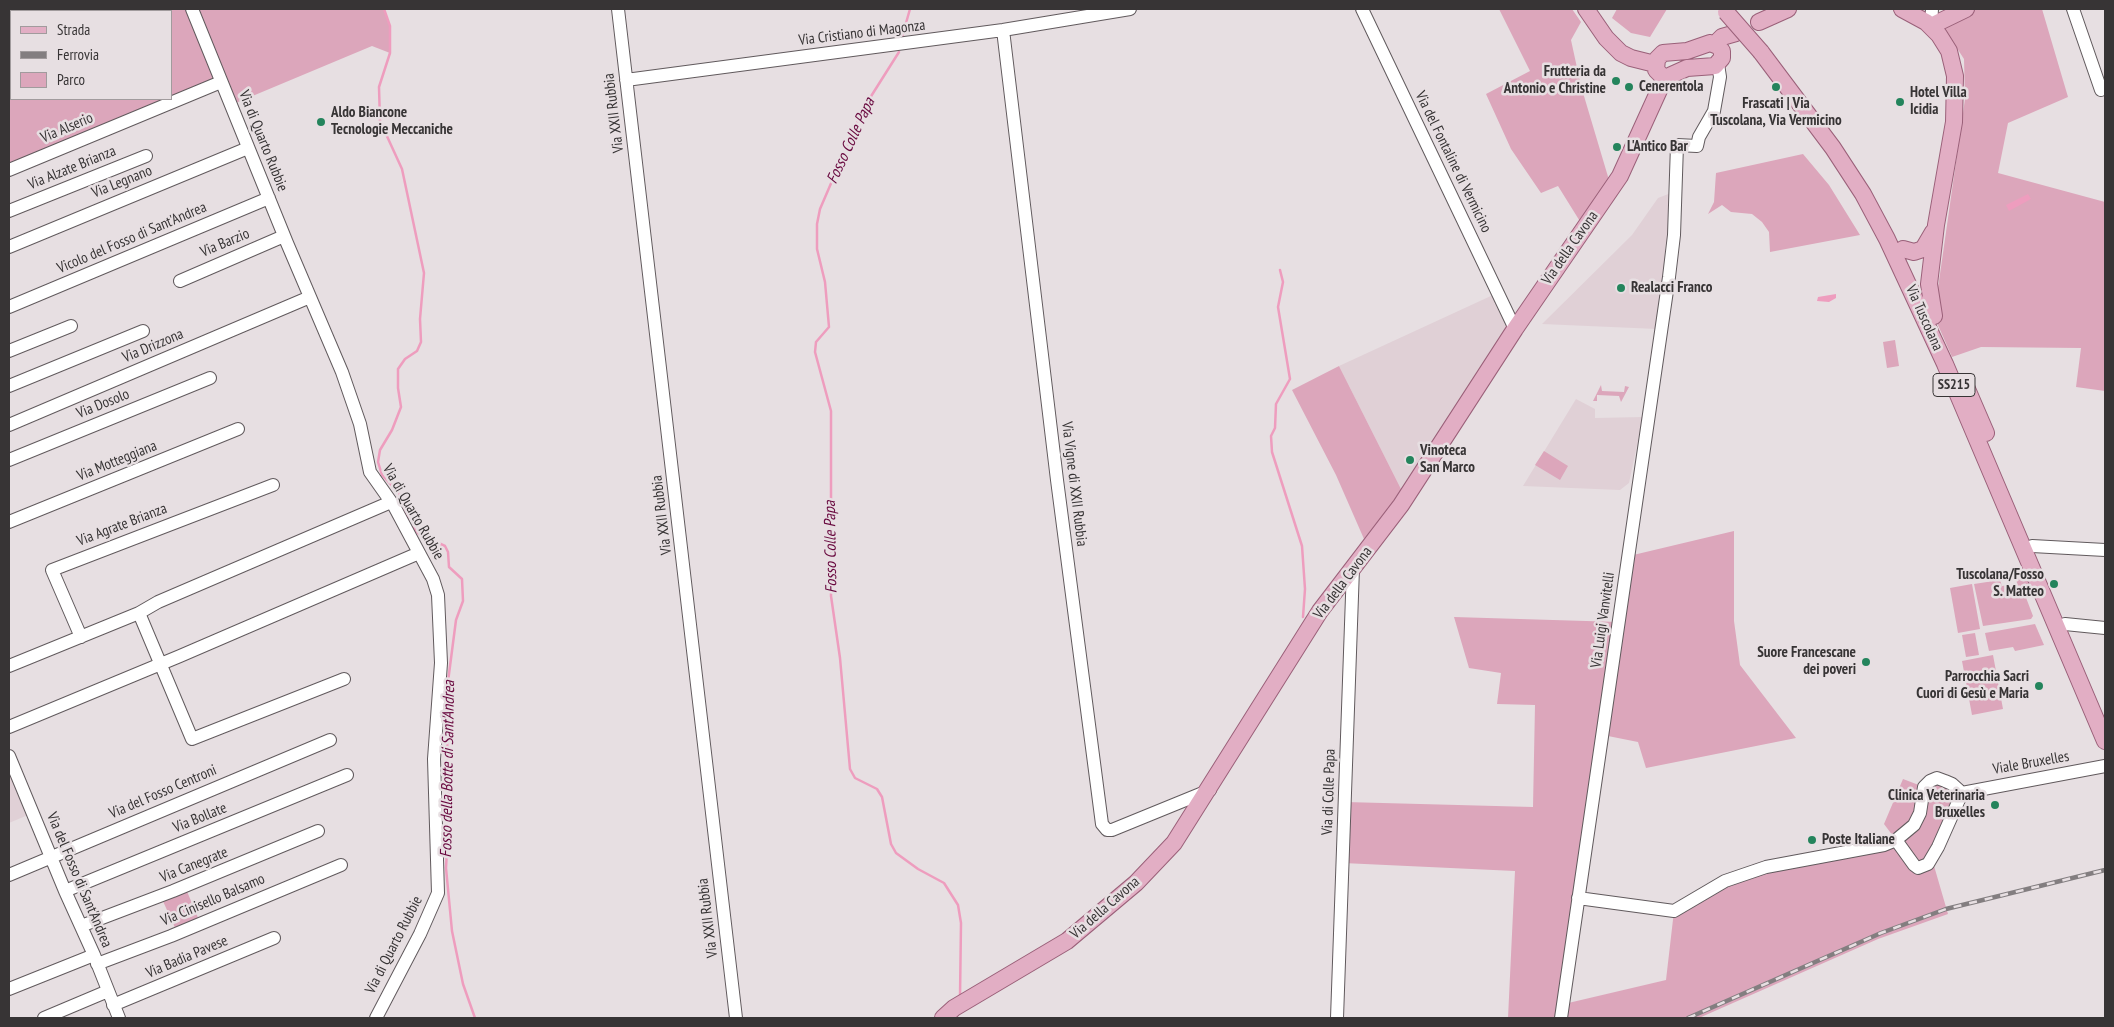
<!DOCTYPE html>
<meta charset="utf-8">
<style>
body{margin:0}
#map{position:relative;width:2114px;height:1027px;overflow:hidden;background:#e7dfe2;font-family:"PT Sans Narrow",sans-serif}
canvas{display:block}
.frame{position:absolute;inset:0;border:10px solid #373435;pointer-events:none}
.legend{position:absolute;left:10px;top:10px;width:162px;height:90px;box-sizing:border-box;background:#e7dfe2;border:1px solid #a19b9d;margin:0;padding:6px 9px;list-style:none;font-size:15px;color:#373435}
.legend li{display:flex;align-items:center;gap:10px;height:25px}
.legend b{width:25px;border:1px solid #a19b9d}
</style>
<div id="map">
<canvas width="2114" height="1027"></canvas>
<div class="frame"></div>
<ul class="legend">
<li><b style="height:6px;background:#e2aec4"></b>Strada</li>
<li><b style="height:6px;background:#837e80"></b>Ferrovia</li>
<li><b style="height:14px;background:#dca6bb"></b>Parco</li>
</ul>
</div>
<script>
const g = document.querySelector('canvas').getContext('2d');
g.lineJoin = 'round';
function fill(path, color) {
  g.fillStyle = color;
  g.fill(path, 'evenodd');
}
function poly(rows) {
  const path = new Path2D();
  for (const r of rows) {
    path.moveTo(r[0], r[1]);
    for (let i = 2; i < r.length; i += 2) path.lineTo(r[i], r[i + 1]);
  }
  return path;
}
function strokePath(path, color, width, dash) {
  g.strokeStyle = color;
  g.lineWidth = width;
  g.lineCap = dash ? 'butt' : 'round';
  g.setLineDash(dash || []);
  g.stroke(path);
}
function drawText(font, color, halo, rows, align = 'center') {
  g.font = font + ' "PT Sans Narrow",sans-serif';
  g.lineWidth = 5;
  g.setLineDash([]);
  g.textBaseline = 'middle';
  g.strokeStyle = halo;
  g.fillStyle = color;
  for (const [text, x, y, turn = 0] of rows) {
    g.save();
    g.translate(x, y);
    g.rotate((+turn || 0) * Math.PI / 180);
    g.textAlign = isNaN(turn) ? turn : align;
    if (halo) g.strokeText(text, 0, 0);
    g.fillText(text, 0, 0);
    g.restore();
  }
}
fill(poly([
 [1671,193,1671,239,1666,243,1665,249,1669,251,1657,329,1542,324,1632,235,1658,198],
 [1493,295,1507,327,1402,491,1339,366],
 [1576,399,1595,409,1595,418,1643,417,1629,483,1620,490,1523,486],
 [9,768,28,815,9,823]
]), '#e0d0d6');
fill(poly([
 [133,9,384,9,390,26,390,53,372,46,231,105,221,82,9,170,9,99,11,98,171,99,171,11,127,11],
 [1499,9,1572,9,1581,22,1571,40,1581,86,1609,180,1581,223,1558,186,1541,193,1511,149,1486,94,1530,71],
 [1617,9,1667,9,1650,37,1631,33,1612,18],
 [1966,9,2042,9,2068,97,2008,123,1998,173,2105,202,2105,391,2076,387,2081,348,1981,347,1952,357,1934,316,1965,99,1964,59,1942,25],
 [1803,154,1829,185,1860,235,1770,252,1769,232,1762,222,1752,214,1731,212,1722,205,1708,214,1714,202,1716,173],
 [1895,340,1899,366,1887,368,1883,342],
 [1339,366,1402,491,1364,539,1336,475,1292,390],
 [1601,385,1602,391,1624,392,1625,386,1629,387,1621,402,1619,396,1597,395,1597,401,1593,401],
 [1544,451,1568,466,1560,480,1535,465],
 [1734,531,1734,621,1740,665,1796,738,1646,768,1638,742,1603,735,1564,1004,1666,980,1674,911,1725,881,1896,840,1884,824,1903,779,1924,787,1937,778,1962,793,1932,859,1948,914,1878,939,1699,1018,1508,1018,1515,871,1343,863,1345,802,1533,807,1535,705,1497,704,1501,673,1469,668,1454,617,1619,622,1629,556],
 [2029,575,2036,592,2025,595,2033,616,2031,619,1983,626,1974,584,2000,580,2002,586,2017,584,2016,577],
 [1972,584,1980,629,1958,633,1950,588],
 [2035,624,2044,645,2015,651,2013,647,1989,651,1985,633],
 [1975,633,1979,655,1966,657,1962,635],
 [1993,655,2003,709,1972,715,1962,661],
 [186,889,199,920,176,930,162,899]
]), '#dca6bb');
fill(poly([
 [2028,194,2031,199,2009,211,2006,205],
 [1836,294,1836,298,1829,302,1817,301,1818,297]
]), '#ee9dbe');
strokePath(poly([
 [384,9,390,26,390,53,379,87,380,121,402,169,424,273,420,319,421,342,417,351,405,359,398,369,398,388,401,407,392,430,380,450,378,462,382,475,399,493,409,524,419,534,445,546,448,552,449,567,462,579,463,601,456,620,446,697,449,814,446,868,452,931,463,984,475,1018],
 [902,37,910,9],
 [899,52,863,109,820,209,817,224,817,249,825,282,829,327,816,342,815,352,831,411,831,596,840,658,850,769,855,778,877,789,882,797,891,844,896,853,918,869,944,883,958,905,961,923,960,997],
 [1280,270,1283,282,1278,307,1290,379,1276,404,1275,428,1271,436,1272,452,1302,546,1305,589,1303,617]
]), '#ee9dbe', 2.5);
const minor = poly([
 [192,9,287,243,342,372,360,424,370,472,394,506,433,579,438,595,441,663,434,759,438,893,420,934,376,1018],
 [618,9,736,1018],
 [1362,9,1515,329],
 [2073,9,2101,90,2105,87],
 [32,11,38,9],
 [127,11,133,9],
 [9,21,11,20],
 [1931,26,1932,9],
 [1003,30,1057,480,1102,824,1107,830,1112,830,1210,790],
 [9,60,11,59],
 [626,80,1003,30,1130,9],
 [9,170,221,82],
 [9,211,146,156],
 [9,247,248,148],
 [180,281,284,236],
 [9,307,269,198],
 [9,351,71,326],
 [9,386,143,331],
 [9,425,310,297],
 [9,460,210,378],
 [9,522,238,429],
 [2032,546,2105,550],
 [2065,624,2105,628],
 [81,637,52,570,273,485],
 [9,666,139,613],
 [344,679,192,739,139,613,158,602,391,502],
 [9,727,180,656,419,553],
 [9,756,65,891,94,955,119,1018],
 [1962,793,2105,766],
 [1896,840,1914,865,1918,868,1928,864,1938,847,1962,793],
 [9,875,330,740],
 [65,891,347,775],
 [1578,898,1674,911,1725,881,1766,867,1884,845,1896,840,1914,825,1920,813,1924,787,1930,781,1937,778,1945,781,1952,784,1962,793],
 [81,926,173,891,318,831],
 [97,964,171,936,341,865],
 [9,989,94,955],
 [113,1005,274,938],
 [44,1018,108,991],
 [1337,1018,1353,568],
 [1561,1018,1669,277,1674,235,1677,145,1697,146,1699,137,1714,111,1720,77,1718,64]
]);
const major = poly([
 [1586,9,1606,38,1621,53,1631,58,1655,64],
 [1902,9,1926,22,1939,35,1949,51,1955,76,1954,122,1936,225,1929,284,1934,316],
 [1759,22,1788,9],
 [1931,26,1966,9],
 [1710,43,1718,46,1722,51,1722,58,1715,66,1687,68,1667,77,1662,76,1656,70,1657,59,1663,53,1687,51,1710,43],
 [1715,44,1722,37,1736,33],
 [1761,52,1833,148,1863,194,1887,239,1945,364,2105,741],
 [1903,249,1914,252,1923,249,1933,232],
 [1964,382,1986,433],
 [943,1018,954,1008,1067,941,1136,883,1174,843,1320,611,1401,505,1515,329,1620,176,1665,77]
]);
strokePath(minor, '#615a5d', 14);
strokePath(major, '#9a6079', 18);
strokePath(minor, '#fff', 12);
strokePath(major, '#e2aec4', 16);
const rail = poly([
 [1688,1018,1881,933,1946,909,2105,870]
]);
strokePath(rail, '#837e80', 4.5);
strokePath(rail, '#e7dfe2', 2.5, [8]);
const majorBridge = poly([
 [1726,12,1761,52]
]);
strokePath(majorBridge, '#9a6079', 18, []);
strokePath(majorBridge, '#e2aec4', 16);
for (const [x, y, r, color] of [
 [1616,81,5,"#24845c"],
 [1629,87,5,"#24845c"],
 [1776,87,5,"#24845c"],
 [1900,102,5,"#24845c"],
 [321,122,5,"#24845c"],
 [1617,147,5,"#24845c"],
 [1621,288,5,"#24845c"],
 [1410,460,5,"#24845c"],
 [2054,584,5,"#24845c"],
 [1866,662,5,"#24845c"],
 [2039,686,5,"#24845c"],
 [1995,805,5,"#24845c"],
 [1812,840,5,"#24845c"]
]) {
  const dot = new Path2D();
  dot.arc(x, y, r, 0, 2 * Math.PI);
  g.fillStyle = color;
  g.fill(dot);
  strokePath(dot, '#e7dfe2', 2);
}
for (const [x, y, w] of [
 [1954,385,42]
]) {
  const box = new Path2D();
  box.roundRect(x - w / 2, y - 11.5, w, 23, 4);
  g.fillStyle = '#e7dfe2';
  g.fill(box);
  strokePath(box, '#373435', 1);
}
drawText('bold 14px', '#373435', null, [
 ["SS215",1954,385]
]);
drawText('15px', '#373435', '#e7dfe2', [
 ["Via Cristiano di Magonza",862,33,-7],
 ["Via XXII Rubbia",614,113,-97],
 ["Via Alserio",67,128,-23],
 ["Via di Quarto Rubbie",263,141,68],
 ["Via del Fontaline di Vermicino",1453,162,64],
 ["Via Alzate Brianza",72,168,-22],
 ["Via Legnano",122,182,-22],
 ["Vicolo del Fosso di Sant'Andrea",132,238,-23],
 ["Via Barzio",225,243,-23],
 ["Via della Cavona",1570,248,-55],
 ["Via Tuscolana",1924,318,66],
 ["Via Drizzona",153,346,-23],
 ["Via Dosolo",103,404,-22],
 ["Via Motteggiana",117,461,-22],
 ["Via Vigne di XXII Rubbia",1074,484,83],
 ["Via di Quarto Rubbie",413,512,60],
 ["Via XXII Rubbia",662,515,-97],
 ["Via Agrate Brianza",122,525,-21],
 ["Via della Cavona",1343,583,-53],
 ["Via Luigi Vanvitelli",1603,620,-82],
 ["Viale Bruxelles",2031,763,-10],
 ["Via del Fosso Centroni",163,792,-23],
 ["Via di Colle Papa",1329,792,-88],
 ["Via Bollate",200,818,-22],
 ["Via Canegrate",194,865,-22],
 ["Via del Fosso di Sant'Andrea",79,880,67],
 ["Via Cinisello Balsamo",213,900,-23],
 ["Via della Cavona",1105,908,-41],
 ["Via XXII Rubbia",708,918,-97],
 ["Via di Quarto Rubbie",394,945,-63],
 ["Via Badia Pavese",187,957,-23]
]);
drawText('bold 15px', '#373435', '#e7dfe2', [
 ["Frutteria da",1606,72,"right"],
 ["Antonio e Christine",1606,89,"right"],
 ["Cenerentola",1639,87],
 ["Hotel Villa",1910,93],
 ["Icidia",1910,110],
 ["Frascati | Via",1776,104,"center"],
 ["Tuscolana, Via Vermicino",1776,121,"center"],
 ["Aldo Biancone",331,113],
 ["Tecnologie Meccaniche",331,130],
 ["L'Antico Bar",1627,147],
 ["Realacci Franco",1631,288],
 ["Vinoteca",1420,451],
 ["San Marco",1420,468],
 ["Tuscolana/Fosso",2044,575,"right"],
 ["S. Matteo",2044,592,"right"],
 ["Suore Francescane",1856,653,"right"],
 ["dei poveri",1856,670,"right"],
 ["Parrocchia Sacri",2029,677,"right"],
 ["Cuori di Gesù e Maria",2029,694,"right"],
 ["Clinica Veterinaria",1985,796,"right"],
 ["Bruxelles",1985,813,"right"],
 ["Poste Italiane",1822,840]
], 'left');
drawText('italic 16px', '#68073e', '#e7dfe2', [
 ["Fosso Colle Papa",851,141,-65],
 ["Fosso Colle Papa",831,547,-91],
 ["Fosso della Botte di Sant'Andrea",448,769,-89]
]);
</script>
